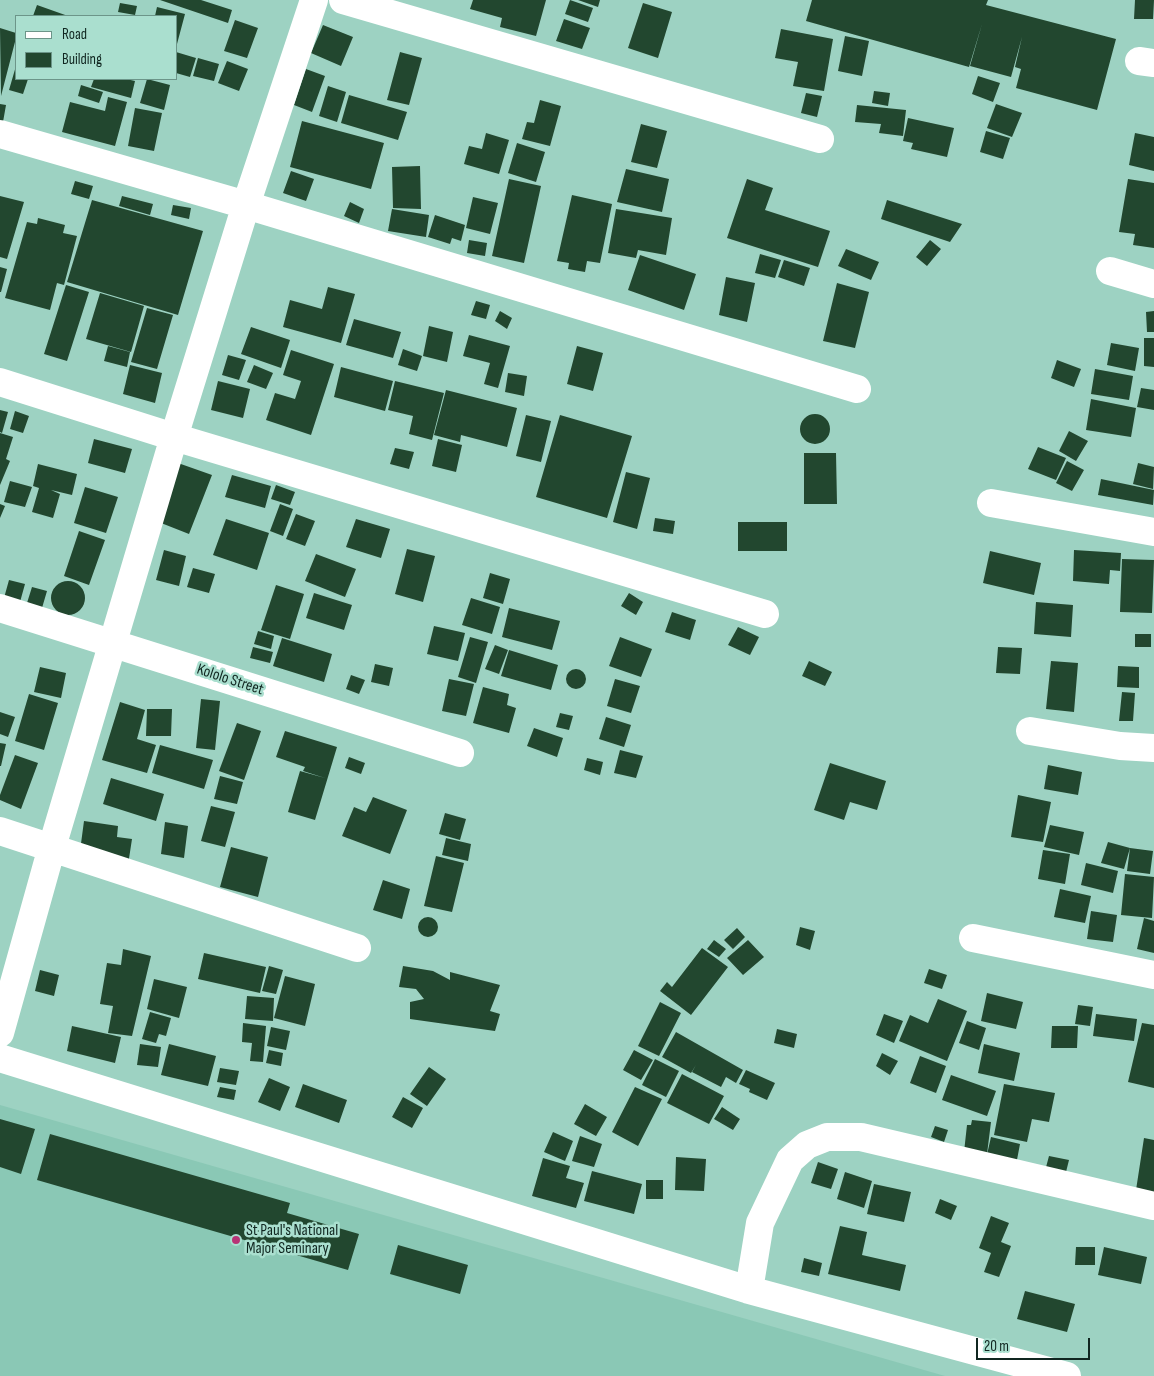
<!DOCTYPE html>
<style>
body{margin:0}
#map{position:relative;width:1154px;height:1376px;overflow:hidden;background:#9dd2c2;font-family:"Sofia Sans Condensed",sans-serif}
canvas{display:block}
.legend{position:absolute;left:15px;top:15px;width:162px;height:65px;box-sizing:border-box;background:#aadfcf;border:1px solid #6c9589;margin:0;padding:6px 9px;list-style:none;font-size:15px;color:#102620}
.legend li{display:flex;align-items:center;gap:10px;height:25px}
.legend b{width:25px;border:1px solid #6c9589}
.scale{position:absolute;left:976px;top:1338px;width:114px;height:22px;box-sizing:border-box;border:2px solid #102620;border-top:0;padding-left:6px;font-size:15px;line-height:18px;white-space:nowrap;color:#102620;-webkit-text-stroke:4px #aadfcf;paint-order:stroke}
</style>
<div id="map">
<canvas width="1154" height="1376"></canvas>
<ul class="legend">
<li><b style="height:6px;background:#fff"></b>Road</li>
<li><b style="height:14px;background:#22472f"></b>Building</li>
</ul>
<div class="scale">20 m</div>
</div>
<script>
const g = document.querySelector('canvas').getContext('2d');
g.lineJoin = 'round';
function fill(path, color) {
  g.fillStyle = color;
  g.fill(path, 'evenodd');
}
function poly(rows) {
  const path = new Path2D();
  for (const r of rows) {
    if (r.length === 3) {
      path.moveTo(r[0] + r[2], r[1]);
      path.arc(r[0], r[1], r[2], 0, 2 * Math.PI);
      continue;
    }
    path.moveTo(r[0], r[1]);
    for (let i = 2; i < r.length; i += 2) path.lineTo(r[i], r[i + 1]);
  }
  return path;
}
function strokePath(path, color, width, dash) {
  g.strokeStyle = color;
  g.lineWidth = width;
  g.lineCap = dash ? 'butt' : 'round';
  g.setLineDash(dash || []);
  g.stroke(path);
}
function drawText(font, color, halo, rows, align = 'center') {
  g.font = font + ' "Sofia Sans Condensed",sans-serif';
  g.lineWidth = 5;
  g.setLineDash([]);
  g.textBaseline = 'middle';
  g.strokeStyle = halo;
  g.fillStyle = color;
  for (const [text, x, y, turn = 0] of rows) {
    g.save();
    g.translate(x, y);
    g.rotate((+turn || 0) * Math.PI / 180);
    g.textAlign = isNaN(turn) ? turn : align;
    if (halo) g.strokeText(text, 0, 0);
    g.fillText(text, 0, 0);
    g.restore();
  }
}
fill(poly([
 [0,1105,945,1376,0,1376]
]), '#8ac8b5');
fill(poly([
 [160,0,201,0,232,10,228,23],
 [473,0,546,0,536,36,500,27,502,18,470,9],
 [570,0,593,8,588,22,565,14],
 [578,0,600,0,598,7],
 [812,0,988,0,986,5,1116,39,1097,110,1016,88,1021,69,1015,67,1022,37,1011,77,970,66,982,24,969,67,806,21],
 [1135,0,1154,0,1153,19,1134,19],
 [120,3,137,6,135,15,118,12],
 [643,3,672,12,658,58,628,48],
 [37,5,68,16,33,16],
 [157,7,185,14,177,44,176,16,155,16],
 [564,19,590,28,582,49,556,41],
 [235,20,258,28,247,58,224,51],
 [323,25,353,37,341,66,311,53],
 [0,28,16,33,16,38,1,96],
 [781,29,833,39,824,91,793,86,798,62,775,58],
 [845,36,869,41,862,76,838,71],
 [176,52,196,58,190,77,176,73],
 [400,52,422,58,409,105,387,100],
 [198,58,219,64,214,81,193,76],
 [227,61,248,69,239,91,218,83],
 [16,66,16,79,28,79,23,94,9,90],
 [306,69,325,76,312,112,294,105],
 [978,76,1000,83,993,102,972,94],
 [94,79,126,79,135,81,131,98,91,87],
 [147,79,170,85,164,110,140,103],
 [81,85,103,92,99,103,78,96],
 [328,86,346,92,337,122,319,116],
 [874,91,890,93,888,106,872,103],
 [806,93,822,96,817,117,801,113],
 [349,95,407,112,398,140,341,123],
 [108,97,127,102,115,146,62,132,70,102,105,111],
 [540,100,561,106,550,146,522,139,527,122,534,123],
 [0,104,6,105,3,122,0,122],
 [996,104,1022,113,1012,137,987,128],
 [857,105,906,110,903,136,879,133,881,124,855,122],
 [135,108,162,113,154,151,128,146],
 [908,118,954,128,947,157,911,149,913,143,903,141],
 [302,121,384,143,371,189,290,167],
 [641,124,667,131,657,168,631,162],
 [986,131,1010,138,1003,159,980,152],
 [486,133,509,140,499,174,464,164,469,146,482,149],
 [1135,133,1154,137,1154,171,1129,165],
 [517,143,545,152,536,182,508,173],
 [420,166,421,209,393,208,392,167],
 [626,169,669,179,662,212,617,202],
 [291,171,314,179,306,201,283,193],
 [509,179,541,186,524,263,492,256],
 [747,179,773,188,765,210,830,231,818,267,727,238],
 [1128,179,1154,183,1154,248,1133,245,1135,234,1119,232],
 [75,181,93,186,89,199,71,194],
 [572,195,612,204,600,263,587,261,585,272,568,269,569,263,557,261],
 [0,196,24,202,7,259,0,257],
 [122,196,153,204,150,215,119,206],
 [473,197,498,203,490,234,466,228],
 [92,200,203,231,178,315,67,282],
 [887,200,962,224,950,242,881,219],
 [350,202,364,209,359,223,344,216],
 [173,205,191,208,189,219,171,215],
 [392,209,429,215,426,237,388,231],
 [616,209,672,218,666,255,638,250,636,258,608,253],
 [435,215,465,225,461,241,452,238,450,244,428,237],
 [38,218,65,225,63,233,77,236,64,285,57,283,50,310,5,298,27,222,37,224],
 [469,240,487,243,485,256,467,253],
 [930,240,941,249,927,266,916,257],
 [846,249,879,262,871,280,838,266],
 [760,254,781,260,775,278,755,273],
 [640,255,696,274,684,310,628,290],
 [784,260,810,268,804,286,778,277],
 [0,267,7,269,1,292,0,292],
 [726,277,755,283,747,322,719,315],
 [837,283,869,292,855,348,823,341],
 [66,285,89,292,67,361,44,354],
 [328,287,355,294,341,343,283,327,290,300,322,309],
 [100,293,144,306,131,352,86,339],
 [476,301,490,305,486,319,471,315],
 [147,308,173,315,157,369,131,362],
 [500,311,512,318,507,329,495,321],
 [1154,311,1154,332,1147,332,1146,312],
 [354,319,401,332,393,358,346,345],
 [429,326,453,332,447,362,423,356],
 [251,327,290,340,281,368,241,354],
 [469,335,510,346,498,388,484,384,490,363,463,356],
 [1144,338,1154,338,1154,367,1144,366],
 [1111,343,1139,348,1135,371,1107,365],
 [108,346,130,352,127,367,104,361],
 [577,346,603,353,593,391,567,384],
 [403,349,422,356,417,371,398,365],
 [291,350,334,364,311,435,266,420,275,393,295,399,301,381,283,375],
 [228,355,246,360,239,380,222,375],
 [1057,360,1081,369,1074,387,1051,378],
 [130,365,162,373,155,403,123,394],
 [254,365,273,373,266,389,247,382],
 [341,367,393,381,385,411,334,397],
 [1095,369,1133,376,1129,400,1091,394],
 [508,373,527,376,524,396,505,392],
 [218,381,250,389,243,418,211,410],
 [395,381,444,393,432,440,409,434,413,416,388,410],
 [1141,388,1154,390,1154,410,1137,407],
 [446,390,517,408,507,447,461,435,460,442,434,435],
 [1091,399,1136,408,1131,437,1086,430],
 [0,410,8,412,2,433,0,432],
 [15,411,29,416,23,433,10,429],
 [815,429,15],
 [526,415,551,421,541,462,516,456],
 [560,415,632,436,607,518,536,497],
 [1069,431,1088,441,1076,461,1059,451],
 [0,433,13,437,6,459,10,461,0,485],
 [94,439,132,449,125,473,88,463],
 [438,439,462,445,456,472,432,466],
 [1038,447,1066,458,1056,480,1028,469],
 [395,448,414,452,409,469,390,464],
 [804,453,836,453,837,504,804,504],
 [1067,461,1084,470,1072,491,1056,483],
 [178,463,212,475,189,534,156,521],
 [1138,463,1154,467,1153,489,1133,484],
 [38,464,77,474,72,495,51,490,60,494,53,518,32,512,39,488,33,486],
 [626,472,650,478,637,529,613,522],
 [232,475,271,486,265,508,225,497],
 [1101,479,1154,490,1153,505,1098,495],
 [10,481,32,487,25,507,4,502],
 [276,485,295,492,290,505,271,499],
 [85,487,118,497,106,533,74,523],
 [0,504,5,506,0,518],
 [280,504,293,509,283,536,270,531],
 [296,514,315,521,305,546,286,539],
 [655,518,675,521,673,534,653,531],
 [226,519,269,533,257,570,213,555],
 [356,519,390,529,381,558,346,547],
 [738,522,787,522,787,551,738,551],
 [79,531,105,540,89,585,64,576],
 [407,549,435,556,423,602,395,594],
 [164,550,186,556,179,586,156,580],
 [1074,550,1121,553,1120,571,1110,570,1109,584,1073,581],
 [990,551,1041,563,1034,595,983,583],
 [316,554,356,569,345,597,305,581],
 [1122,559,1154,560,1152,613,1120,612],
 [193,568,215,574,209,593,187,587],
 [490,573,510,579,503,604,483,598],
 [9,580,25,584,20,602,4,598],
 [68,598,17],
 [276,585,304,594,290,639,261,630],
 [32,587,47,591,42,608,27,603],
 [314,593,352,605,344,630,306,618],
 [629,593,643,602,636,615,621,606],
 [471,598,500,607,492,634,462,625],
 [1036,602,1073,605,1071,637,1034,634],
 [509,608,560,621,552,650,502,637],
 [672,612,696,620,690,640,665,632],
 [434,626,465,633,458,661,427,654],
 [738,627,759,637,750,655,728,645],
 [258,631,274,636,271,649,254,644],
 [1135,634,1151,634,1151,647,1135,647],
 [470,637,488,642,476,683,458,677],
 [620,637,652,649,641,677,609,666],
 [282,638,332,654,324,682,273,666],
 [495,645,508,650,499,674,485,669],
 [253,647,273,652,270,663,250,658],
 [998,647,1022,648,1020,674,996,673],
 [509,650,558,665,551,690,501,676],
 [809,661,832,672,825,686,802,676],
 [1051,661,1078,663,1074,712,1046,709],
 [375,664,393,668,389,686,371,682],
 [1118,666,1139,667,1139,688,1117,687],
 [40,667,66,673,61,698,34,692],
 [576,679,10],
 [351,675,365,680,359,694,346,689],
 [449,679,474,684,466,716,442,711],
 [615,679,640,686,631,713,607,706],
 [483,687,509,694,507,705,516,708,509,733,473,723],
 [1122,692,1135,693,1133,721,1119,721],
 [29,694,58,703,44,750,15,741],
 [201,699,220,701,215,750,196,748],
 [120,702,145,710,137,739,156,745,147,773,102,760],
 [147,709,172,709,171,736,146,736],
 [0,712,15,717,8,737,0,734],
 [560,713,573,716,569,730,556,727],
 [606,717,631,725,624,747,599,739],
 [237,723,261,731,244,780,219,771],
 [534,728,563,738,557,757,527,746],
 [285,731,337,747,315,820,288,812,300,771,325,778,303,771,305,767,276,757],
 [0,743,6,744,1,766,0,766],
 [160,745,213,760,204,789,152,773],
 [620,750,643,756,636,778,614,773],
 [15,755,38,763,21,809,0,800,0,795],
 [349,757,365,763,361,774,345,768],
 [587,758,603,762,600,775,584,770],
 [830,763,886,781,877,810,850,802,844,820,814,810],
 [1048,765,1082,772,1078,795,1044,789],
 [220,776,243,782,237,804,214,799],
 [111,778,164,794,156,821,103,804],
 [1018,795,1051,802,1043,842,1011,837],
 [373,797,407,810,390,854,342,836,354,807,366,812],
 [211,806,235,812,225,847,201,841],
 [445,813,466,819,460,840,439,834],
 [84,821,118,826,117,837,132,839,128,865,80,851],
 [165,822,188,826,184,858,161,854],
 [1050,825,1084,832,1079,855,1044,847],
 [446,838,471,844,468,861,442,855],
 [1108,842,1130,848,1124,869,1101,863],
 [231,847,268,857,258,897,220,887],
 [1130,848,1153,851,1150,874,1127,871],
 [1043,850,1070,854,1065,884,1038,879],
 [436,856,464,863,452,912,424,906],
 [1086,863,1118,871,1113,893,1081,885],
 [1125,874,1154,877,1152,918,1121,915],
 [383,880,410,889,402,919,373,910],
 [1060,889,1091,896,1085,923,1054,917],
 [1091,911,1117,915,1113,942,1087,939],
 [428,927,10],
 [1144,918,1154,921,1154,953,1137,949],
 [800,927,815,931,810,950,796,945],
 [737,928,745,937,733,949,724,940],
 [714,940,726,949,719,957,707,949],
 [748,940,764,957,743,975,727,958],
 [702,948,728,967,691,1015,660,991,667,982,672,987],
 [123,949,151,956,132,1036,108,1033,113,1006,100,1004,107,963,121,965],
 [204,953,266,967,260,993,198,979],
 [269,966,283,970,276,994,262,991],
 [403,966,433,971,450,980,450,972,500,985,490,1011,500,1014,495,1031,410,1019,410,1002,424,999,416,989,399,987],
 [929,969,947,975,942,989,924,983],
 [40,970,59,975,54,996,35,991],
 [285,976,315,984,305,1026,274,1018],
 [154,979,187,987,179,1018,147,1009],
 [987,993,1023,1002,1016,1029,981,1021],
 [247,996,274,998,273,1021,245,1019],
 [938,999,967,1011,947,1061,899,1041,910,1015,928,1023],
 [660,1002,681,1013,659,1056,638,1046],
 [1078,1005,1093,1007,1090,1026,1075,1024],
 [150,1012,171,1018,166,1036,159,1034,156,1043,142,1039],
 [884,1014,903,1021,894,1043,876,1035],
 [1096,1014,1137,1019,1134,1041,1093,1036],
 [967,1021,986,1028,979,1050,959,1043],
 [243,1023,266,1026,263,1062,250,1061,252,1043,242,1042],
 [1142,1023,1154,1025,1154,1088,1128,1082],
 [72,1026,121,1037,115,1063,67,1051],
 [1052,1026,1078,1026,1077,1048,1051,1048],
 [271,1027,290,1031,286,1050,267,1046],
 [777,1029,797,1034,794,1048,774,1043],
 [676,1032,743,1070,736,1083,726,1077,721,1087,692,1072,696,1065,691,1073,662,1057],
 [140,1044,161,1047,158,1067,137,1065],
 [169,1044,216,1056,208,1086,161,1075],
 [984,1044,1020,1053,1014,1081,978,1073],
 [269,1050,283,1053,281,1066,266,1063],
 [634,1050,653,1060,641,1080,623,1070],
 [882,1053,898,1061,890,1075,876,1066],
 [920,1056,946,1066,936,1093,910,1083],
 [655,1059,679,1071,666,1097,642,1085],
 [429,1067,446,1079,427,1106,410,1094],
 [220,1068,239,1071,236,1085,217,1082],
 [746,1070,775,1083,767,1100,749,1092,750,1089,739,1084],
 [682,1074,724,1096,709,1124,667,1103],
 [951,1075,996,1091,987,1116,942,1100],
 [269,1078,290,1087,280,1111,258,1102],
 [303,1084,347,1100,339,1123,295,1107],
 [1004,1084,1055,1093,1049,1122,1032,1119,1027,1142,994,1135],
 [220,1087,236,1090,234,1100,217,1097],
 [635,1087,662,1099,638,1146,612,1132],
 [403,1097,423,1108,412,1128,392,1117],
 [585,1104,607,1117,596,1136,574,1124],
 [722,1107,740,1119,733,1130,714,1119],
 [0,1119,35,1129,21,1174,0,1167],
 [972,1120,991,1122,987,1154,964,1152,967,1125,971,1125],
 [935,1126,948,1130,944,1142,931,1137],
 [553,1132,573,1141,565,1161,544,1152],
 [50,1134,290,1203,287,1213,359,1234,348,1270,37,1180],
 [580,1136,602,1144,594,1167,572,1161],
 [991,1137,1020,1144,1016,1165,986,1159],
 [1144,1138,1154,1140,1154,1193,1136,1190],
 [1049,1156,1069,1160,1065,1176,1045,1171],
 [676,1157,706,1159,704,1191,675,1190],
 [543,1158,570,1166,566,1178,584,1183,576,1208,532,1196],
 [818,1162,838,1169,831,1189,811,1183],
 [592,1171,642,1184,634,1214,584,1201],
 [845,1172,872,1181,864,1208,837,1199],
 [646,1180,663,1180,663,1199,646,1199],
 [874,1184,911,1192,904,1222,867,1214],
 [940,1199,957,1206,951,1220,935,1213],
 [991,1216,1009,1223,1001,1242,1011,1246,999,1277,984,1272,991,1253,979,1248],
 [840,1226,867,1232,862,1255,906,1265,900,1291,828,1274],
 [398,1245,468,1265,460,1294,390,1274],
 [1076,1247,1095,1247,1095,1265,1075,1265],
 [1104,1247,1147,1257,1141,1284,1098,1275],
 [804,1258,822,1263,819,1276,801,1272],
 [1025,1291,1075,1304,1067,1332,1017,1319]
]), '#22472f');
strokePath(poly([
 [343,0,820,139],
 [1139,61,1154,63],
 [0,134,246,205,857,389],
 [1110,271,1154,284],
 [0,382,174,437,765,614],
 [991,503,1154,532],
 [0,608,460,753],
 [1030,731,1120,746,1154,748],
 [0,831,357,948],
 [973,938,1154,975],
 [0,1033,52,847,174,437,246,205,314,0],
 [0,1058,749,1290,1067,1376],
 [749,1290,760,1223,790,1160,807,1145,827,1137,861,1137,1154,1206]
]), '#fff', 28);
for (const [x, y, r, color] of [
 [236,1240,5,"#b83376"]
]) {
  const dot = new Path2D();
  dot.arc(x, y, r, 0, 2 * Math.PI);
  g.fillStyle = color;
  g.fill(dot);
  strokePath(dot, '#aadfcf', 2);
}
drawText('16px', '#102620', '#aadfcf', [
 ["Kololo Street",230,680,18]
]);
drawText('16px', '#102620', '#aadfcf', [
 ["St Paul's National",246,1231],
 ["Major Seminary",246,1249]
], 'left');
</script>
